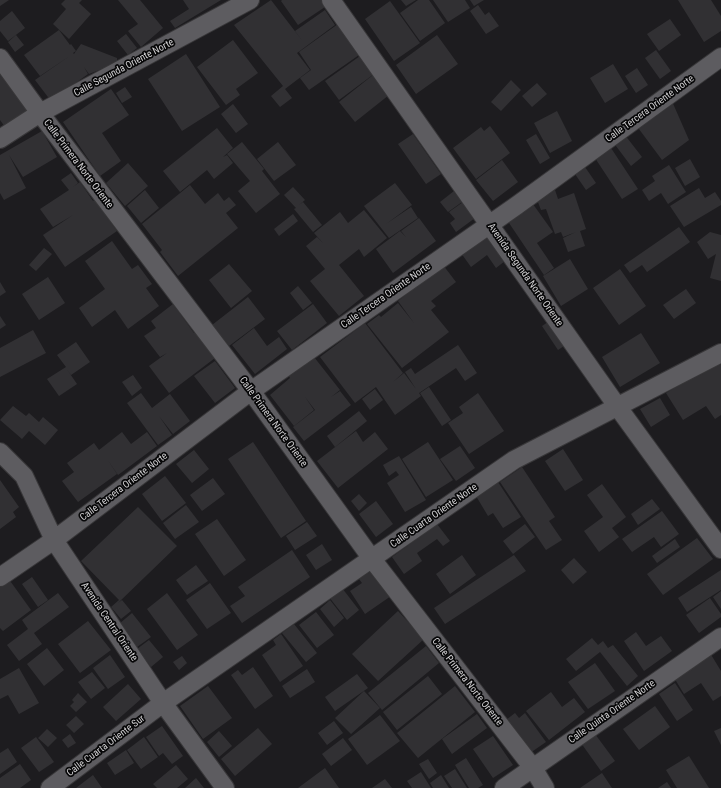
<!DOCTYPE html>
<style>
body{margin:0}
canvas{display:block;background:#1d1c1f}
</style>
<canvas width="721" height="788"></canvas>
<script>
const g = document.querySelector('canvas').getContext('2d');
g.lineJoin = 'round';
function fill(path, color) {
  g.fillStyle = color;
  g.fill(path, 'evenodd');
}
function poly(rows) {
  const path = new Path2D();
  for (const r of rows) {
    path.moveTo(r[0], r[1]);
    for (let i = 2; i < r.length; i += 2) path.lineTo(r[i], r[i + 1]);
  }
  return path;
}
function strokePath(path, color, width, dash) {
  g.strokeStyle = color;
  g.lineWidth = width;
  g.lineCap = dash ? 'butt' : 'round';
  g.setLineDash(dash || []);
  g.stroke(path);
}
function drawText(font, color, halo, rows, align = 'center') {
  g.font = font + ' "Roboto Condensed",sans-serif';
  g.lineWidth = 3.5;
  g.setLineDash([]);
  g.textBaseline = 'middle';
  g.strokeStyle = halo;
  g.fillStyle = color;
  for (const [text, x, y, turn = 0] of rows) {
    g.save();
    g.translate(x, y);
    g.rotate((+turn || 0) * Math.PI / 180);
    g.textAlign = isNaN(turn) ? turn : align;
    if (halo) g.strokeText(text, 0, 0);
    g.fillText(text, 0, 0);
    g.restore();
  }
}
fill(poly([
 [0,0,9,0,0,6],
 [65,0,82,0,79,3,91,14,69,39,53,24,66,9,61,4],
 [118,0,140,0,163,28,141,47,128,31,138,24],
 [183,0,221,0,175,28,170,21,189,9],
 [271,0,304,43,295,31,325,10,335,25,297,53,310,70,285,89,292,98,280,107,271,96,283,86,234,25],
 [282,0,324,0,328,5,298,25,281,1],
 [401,0,416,0,406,6],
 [418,0,429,0,445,23,420,41,400,13],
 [433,0,465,0,470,8,448,22],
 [470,0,484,0,474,6],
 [678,0,711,0,721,16,721,31,704,42],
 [390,1,420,43,394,61,365,19],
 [478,5,485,15,489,12,499,26,486,34,470,11],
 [12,11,25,28,8,41,0,31,0,21],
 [670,19,681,35,659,51,647,34],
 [338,24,359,55,309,90,300,78,311,70,299,52],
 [59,30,70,45,71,44,76,51,73,53,74,54,81,44,117,58,117,63,89,74,84,67,88,74,51,101,35,80,71,55,40,76,24,55],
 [126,34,137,48,128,55,117,41],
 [16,35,24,45,15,52,8,42],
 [437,35,458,64,416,94,396,65],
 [233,40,258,73,236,89,240,95,226,105,197,67],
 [656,50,671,71,660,79,645,58],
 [186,54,220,107,182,131,148,79],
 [360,56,374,74,339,100,325,81],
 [613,64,628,89,605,103,590,78],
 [637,68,648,85,636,93,625,76],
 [0,73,28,112,5,127,0,120],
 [373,75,389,95,355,122,339,102],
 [511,80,521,90,501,111,491,102],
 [537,83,547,94,532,107,522,96],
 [125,87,132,97,122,103,116,93],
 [111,89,129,115,102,133,121,161,100,176,63,122],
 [671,99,689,140,662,160,636,125],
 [233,104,248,124,236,133,221,114],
 [557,111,572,141,550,153,534,123],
 [490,126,510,153,476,179,453,148,481,127,484,131],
 [217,128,233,148,223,157,227,155,233,163,214,179,207,170,180,192,163,171],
 [621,130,642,157,631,166,610,138],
 [42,131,57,157,23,177,9,155,26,188,4,200,0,193,0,155],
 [413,134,441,174,426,184,398,144],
 [536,134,550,158,540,164,526,140],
 [242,142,264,169,262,171,280,194,256,213,238,191,250,181,227,154],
 [278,142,296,165,274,181,257,159],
 [611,148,638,189,622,199,595,158],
 [690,159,700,177,685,186,675,168],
 [502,160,518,182,493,201,476,180],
 [128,163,148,186,125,206,106,183],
 [669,165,686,192,668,204,661,193,649,201,642,190,655,181,652,176],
 [585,167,596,183,586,190,575,174],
 [71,173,78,183,73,187,80,182,93,201,95,200,117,231,65,267,43,235,73,215,53,227,40,209,69,190,61,180],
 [395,183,412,205,386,224,411,207,418,218,389,238,364,206],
 [190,185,205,204,218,193,224,201,229,197,236,205,226,213,238,228,178,276,160,252,162,250,142,224],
 [293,187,305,200,299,205,303,202,322,225,313,232,294,209,296,208,284,195],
 [699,188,705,198,715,192,721,201,721,205,684,227,670,206],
 [145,190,159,208,141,223,127,206],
 [555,190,558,199,574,193,586,229,580,231,585,246,568,252,563,238,576,232,563,237,561,232,555,234,546,209,541,210,536,197],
 [454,191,462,202,448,212,440,202],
 [530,200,553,232,537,243,554,268,544,275,505,217],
 [463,202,475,218,456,232,450,223,455,219,449,212],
 [364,210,387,238,364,257,359,249,339,265,364,296,339,316,310,281,325,269,306,246,317,237,323,243,314,233,340,212,348,223],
 [293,214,298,221,279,236,274,229],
 [419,218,436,241,393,273,376,249,400,231,406,237,401,231],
 [679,227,690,242,647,272,642,265,630,273,624,265],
 [710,232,721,235,721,281,710,278,716,254,708,259,697,242],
 [486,235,505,261,496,268,487,255,471,267,461,253],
 [112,241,132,269,138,265,152,284,146,288,159,306,128,329,115,310,92,327,79,308,105,289,85,261],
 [44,248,52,254,36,271,29,265],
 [570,259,588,289,561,306,543,276],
 [229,264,252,291,231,308,209,280],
 [443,265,456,282,431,301,436,306,431,310,449,332,402,368,367,324,379,315,381,317,398,303,414,323,398,301],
 [620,269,646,306,619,325,593,288],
 [48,277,65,303,39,320,22,294],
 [0,282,6,292,0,296],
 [298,286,312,303,303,310,290,293],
 [686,289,696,303,674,319,663,305],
 [248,297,265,319,229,346,212,325],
 [173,304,194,333,195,332,215,358,169,393,149,366,167,353,160,357,144,336,156,328,151,321],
 [313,304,327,323,292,350,277,331],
 [0,316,6,325,0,329],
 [548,322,564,346,558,350,542,326],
 [365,323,403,373,393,382,404,373,416,389,405,372,411,368,415,374,458,345,477,373,465,381,456,368,419,393,421,396,395,415,376,387,355,403,320,357],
 [254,328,267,346,279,337,287,349,255,374,232,345],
 [33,330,46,353,0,377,0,348],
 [641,333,660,363,620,387,602,357],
 [76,342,90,362,71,375,66,368,77,384,59,396,47,379,66,367,57,355],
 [314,357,340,390,331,397,340,391,351,405,304,441,293,427,315,410,305,397,314,410,294,426,270,395,290,378,289,376],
 [215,361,235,388,215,403,194,376],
 [718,361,721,365,721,415,715,419,706,406,683,420,666,393],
 [133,375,142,388,132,396,122,382],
 [429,387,451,420,442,426,420,393],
 [375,389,383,400,370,410,362,399],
 [141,393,152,408,170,394,190,421,173,434,159,416,172,435,158,445,127,403],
 [478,393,504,431,469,454,448,423,463,413,459,407],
 [660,398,670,415,651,427,640,409],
 [13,406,26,416,29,413,39,422,43,417,58,430,45,445,29,431,22,439,0,420],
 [359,411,367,421,335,447,327,436],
 [356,431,363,442,375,432,388,449,338,488,317,461],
 [122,432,131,444,147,432,157,446,118,475,107,459,117,474,78,502,62,481,74,472,67,463,94,443,99,450],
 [253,442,306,521,281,538,228,459],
 [428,442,453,480,426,497,402,459],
 [460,446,475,468,456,481,440,459],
 [563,449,583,480,565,491,545,461],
 [194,450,209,469,192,483,176,464],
 [399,456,426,500,405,512,387,483,399,475,396,471,389,476,383,465],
 [522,467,555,517,549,521,562,540,546,550,500,482],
 [165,476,186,503,162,521,142,494],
 [213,478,225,494,202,511,190,495],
 [0,480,19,507,13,512,16,517,0,529],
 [498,482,521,517,503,528,493,513,488,516,476,496],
 [602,484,626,517,612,528,619,537,599,552,584,531,603,517,587,495],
 [359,494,367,503,359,511,351,501],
 [652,499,660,509,638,525,631,514],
 [376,501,393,524,376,537,359,514],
 [186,505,199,522,175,539,163,523],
 [138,507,177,546,118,603,122,600,131,611,121,619,111,607,119,600,81,561],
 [662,511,679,534,661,547,654,537,632,552,622,539],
 [217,519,246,560,224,576,195,534],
 [307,522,317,536,295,550,286,536],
 [437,524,450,541,443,546,437,539,417,553,422,561,404,574,392,557],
 [525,524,535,537,513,554,503,541],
 [697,538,713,559,663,595,647,574],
 [675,539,680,547,657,563,652,556],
 [322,544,332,560,316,570,306,555],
 [292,550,310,577,242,623,230,606,245,596,238,587],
 [462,555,476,575,450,594,436,574],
 [514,555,526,571,445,624,434,608],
 [574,558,587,572,573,584,561,570],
 [196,565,208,581,187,595,176,580],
 [372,570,391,596,365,614,350,591,362,583,359,579],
 [721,570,721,590,687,612,678,598],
 [32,577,48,600,38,607,22,584],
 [8,578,31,610,3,631,0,628,0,584],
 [210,583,231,613,207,629,186,600],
 [342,588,359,610,347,620,329,597],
 [721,591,721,609,713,597],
 [58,593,69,607,34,633,42,644,19,661,7,645,28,629,22,620],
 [167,593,198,635,177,650,147,609],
 [710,598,721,614,721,617,699,633,686,615],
 [330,600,344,618,334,627,320,609],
 [398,611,424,639,378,681,352,654],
 [316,612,334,635,317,648,299,625],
 [132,613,151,637,137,647,119,624],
 [88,621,111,650,80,673,58,644],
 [294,624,317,653,306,662,282,633],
 [636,632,646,646,661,636,672,651,644,671,624,641],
 [281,634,303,666,280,682,262,655,276,645,273,640],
 [592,638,598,645,603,641,608,648,613,645,638,676,627,686,600,652,576,671,566,659],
 [149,640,163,657,151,667,137,649],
 [426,646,439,663,382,710,368,693],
 [47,648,64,670,44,686,27,664],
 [710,653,721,671,721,696,713,701,701,683,684,694,673,676],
 [110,655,125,677,108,689,93,668],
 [182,656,187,663,179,670,173,662],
 [595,663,615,691,588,709,568,682],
 [253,667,273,696,255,709,231,675,238,670,242,675],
 [19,668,39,703,19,714,8,695,0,699,0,679],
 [307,669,315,682,290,698,282,686],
 [92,672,105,688,91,699,78,682],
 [357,674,368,688,335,711,325,697],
 [428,676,442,694,397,730,383,712],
 [675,683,693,710,677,721,659,694],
 [128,684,141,699,116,721,103,707],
 [208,686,232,718,203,739,180,706],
 [455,686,475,712,418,758,397,733],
 [364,691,380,708,351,734,335,718],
 [551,692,562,707,574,698,585,712,549,740,526,711],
 [78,693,87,702,76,712,70,706,74,702,72,700],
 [655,706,670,727,639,750,623,729],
 [515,713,519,718,525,713,546,742,530,753,506,720],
 [477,714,487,728,452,754,442,739],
 [380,715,400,741,367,765,348,739],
 [76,716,84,724,74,733,66,725],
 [334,721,343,733,327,745,318,733],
 [162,726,183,756,172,764,163,753,159,756,146,737],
 [258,728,272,744,235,776,221,759],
 [721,728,721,745,714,731],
 [47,729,57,738,48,747,38,738],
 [219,731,232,746,219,757,207,742],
 [70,734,76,743,68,748,62,740],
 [595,734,615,761,601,771,581,743],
 [493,736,513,765,493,778,473,749],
 [36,737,54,762,39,772,21,748],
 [144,737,158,757,141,769,127,750],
 [343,738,352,750,331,766,322,754],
 [8,748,17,762,0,774,0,753],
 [126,750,134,763,115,775,107,763],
 [689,756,709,788,677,788,666,770],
 [466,758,483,785,478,788,469,788,455,765],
 [428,759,437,773,429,779,419,764],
 [20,764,31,780,20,788,0,788,0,778],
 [176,765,188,779,177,788,157,788,153,784],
 [325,768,339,788,298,788],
 [455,769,467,788,452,788,444,776],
 [421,772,431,788,412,788,407,781],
 [602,773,612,788,580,788],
 [93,775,102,788,76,788],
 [441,775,449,788,433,788,430,783],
 [196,778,204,788,185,788],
 [385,779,392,788,372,788],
 [667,782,671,788,658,788]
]), '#313033');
const minor = poly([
 [331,0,617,406,721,549],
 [0,58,40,113,251,391,372,559,533,768,545,788],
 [0,139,40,113,250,0],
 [0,452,24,476,54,540,163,703,225,788],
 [0,577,54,540,251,391,516,206,721,57],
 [50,788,163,703,514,460,721,353],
 [504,788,721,637]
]);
strokePath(minor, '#383739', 20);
strokePath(minor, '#5d5c60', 18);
drawText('10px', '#d2d1d3', '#070708', [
 ["Calle Segunda Oriente Norte",124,68,-28],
 ["Calle Tercera Oriente Norte",650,109,-36],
 ["Calle Primera Norte Oriente",78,164,53],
 ["Avenida Segunda Norte Oriente",525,275,55],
 ["Calle Tercera Oriente Norte",386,296,-35],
 ["Calle Primera Norte Oriente",273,422,54],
 ["Calle Tercera Oriente Norte",124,487,-37],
 ["Calle Cuarta Oriente Norte",434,516,-35],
 ["Avenida Central Oriente",109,622,56],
 ["Calle Primera Norte Oriente",467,682,52],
 ["Calle Quinta Oriente Norte",612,712,-35],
 ["Calle Cuarta Oriente Sur",106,746,-37]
]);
</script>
